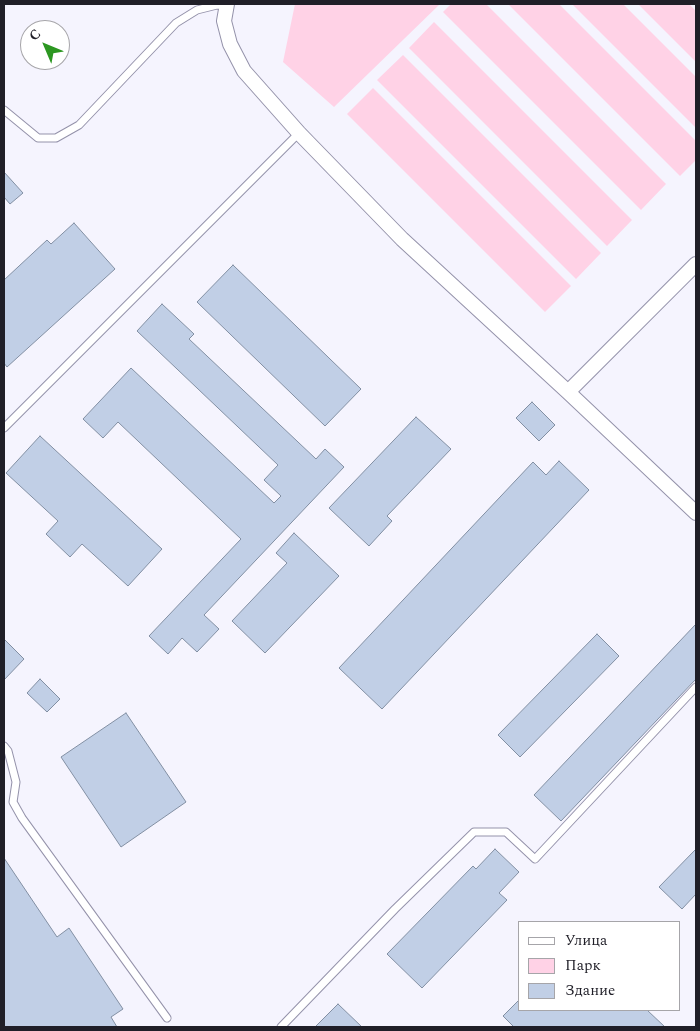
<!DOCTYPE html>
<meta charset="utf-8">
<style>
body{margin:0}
#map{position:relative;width:700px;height:1031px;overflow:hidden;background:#f5f4fe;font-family:Spectral,serif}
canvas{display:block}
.frame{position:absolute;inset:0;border:5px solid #201f28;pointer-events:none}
.legend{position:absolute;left:518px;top:921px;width:162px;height:90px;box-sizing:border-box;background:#fff;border:1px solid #a6a5a9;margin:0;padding:6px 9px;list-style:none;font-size:15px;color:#201f28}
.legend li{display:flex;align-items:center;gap:10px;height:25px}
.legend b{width:25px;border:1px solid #a6a5a9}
.north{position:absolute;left:20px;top:20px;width:50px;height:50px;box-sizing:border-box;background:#fff;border:1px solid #a6a5a9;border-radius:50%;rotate:315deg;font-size:14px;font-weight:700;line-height:20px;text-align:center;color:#201f28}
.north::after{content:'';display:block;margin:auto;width:18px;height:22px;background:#2c9721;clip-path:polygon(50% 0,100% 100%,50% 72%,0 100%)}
</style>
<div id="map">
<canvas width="700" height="1031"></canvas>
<div class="frame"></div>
<ul class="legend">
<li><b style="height:6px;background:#fff"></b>Улица</li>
<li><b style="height:14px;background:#ffd2e6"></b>Парк</li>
<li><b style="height:14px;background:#c1cfe6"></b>Здание</li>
</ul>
<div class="north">С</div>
</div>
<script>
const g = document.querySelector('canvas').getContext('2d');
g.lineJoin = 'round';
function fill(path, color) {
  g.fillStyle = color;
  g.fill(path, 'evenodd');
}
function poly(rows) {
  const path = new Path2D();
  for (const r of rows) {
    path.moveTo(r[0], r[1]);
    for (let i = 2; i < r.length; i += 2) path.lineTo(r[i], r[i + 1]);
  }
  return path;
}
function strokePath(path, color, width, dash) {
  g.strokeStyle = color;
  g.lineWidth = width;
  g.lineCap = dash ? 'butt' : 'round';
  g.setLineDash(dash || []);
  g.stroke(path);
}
fill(poly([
 [295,4,440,4,334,107,283,62],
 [451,4,486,4,666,184,641,210,443,12],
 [508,4,559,4,696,141,696,160,680,176],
 [572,4,623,4,696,77,696,128],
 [638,4,689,4,696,11,696,62],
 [434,22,632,220,607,246,409,48],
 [403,55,601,253,576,279,377,80],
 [373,88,571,286,545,312,347,114]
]), '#ffd2e6');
const building = poly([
 [4,172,23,193,10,204,4,197,4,172],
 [74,223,115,269,7,367,4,363,4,280,47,240,51,244,74,223],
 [233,265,361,389,325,426,197,302,233,265],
 [162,304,194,334,189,339,316,459,325,449,344,467,204,615,219,629,197,652,182,638,168,654,149,636,241,539,118,422,103,438,83,419,131,368,274,503,281,496,264,480,278,465,137,331,162,304],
 [532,402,555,425,539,441,516,418,532,402],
 [416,417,451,449,387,516,392,521,369,546,329,508,416,417],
 [40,436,162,549,128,586,82,544,70,557,46,534,58,521,6,473,40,436],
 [559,461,589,490,382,709,339,668,533,462,546,475,559,461],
 [294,533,339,576,265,653,232,621,287,563,276,553,294,533],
 [696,624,696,679,561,821,534,795,696,624],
 [597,634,619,656,520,757,498,735,597,634],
 [4,639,24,659,4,680,4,639],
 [40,679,60,699,47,712,27,693,40,679],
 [126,713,186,802,121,847,61,757,126,713],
 [495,849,519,872,499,893,507,900,422,988,387,954,473,866,476,869,495,849],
 [696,849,696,894,682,909,659,887,696,849],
 [4,858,57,937,69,928,123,1009,111,1017,117,1027,4,1027,4,858],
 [519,1000,519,1010,647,1010,665,1027,514,1027,503,1016,519,1000],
 [338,1004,362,1027,315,1027,338,1004]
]);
fill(building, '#c1cfe6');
strokePath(building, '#828fa3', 1);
const service = poly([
 [4,110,38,138,56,138,79,125,176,23,197,10,217,5,226,6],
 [4,428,299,133],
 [4,746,8,751,16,782,13,802,22,818,167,1018],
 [281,1027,395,909,474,832,506,832,535,859,696,687]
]);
const minor = poly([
 [227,4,224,21,230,44,244,71,299,133,402,239,568,392,696,513],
 [568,392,696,264]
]);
strokePath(service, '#9492aa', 9);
strokePath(minor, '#9492aa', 16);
strokePath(service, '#fff', 7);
strokePath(minor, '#fff', 14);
</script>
